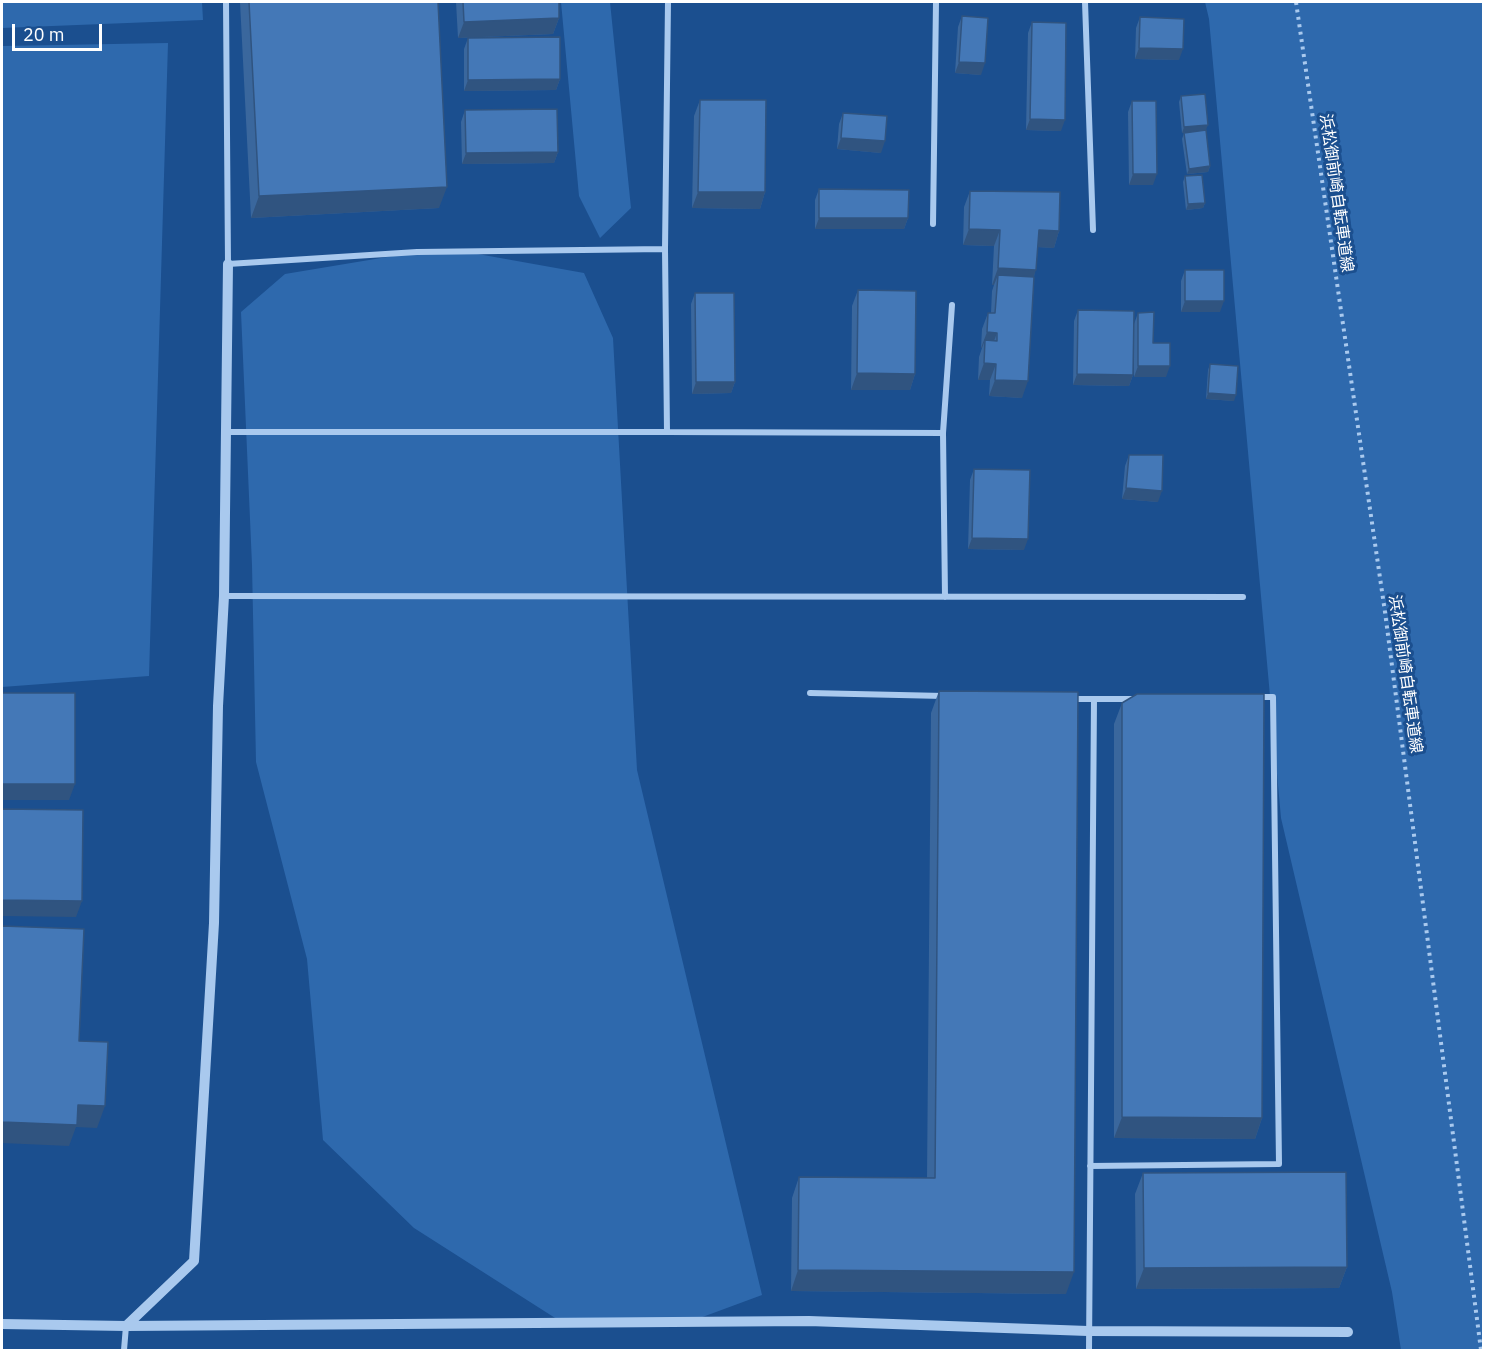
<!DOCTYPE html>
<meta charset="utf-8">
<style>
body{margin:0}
#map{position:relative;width:1485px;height:1352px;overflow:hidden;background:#1b4f8f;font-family:"IBM Plex Sans",sans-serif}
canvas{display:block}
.frame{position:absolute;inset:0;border:3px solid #fff;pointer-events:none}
.scale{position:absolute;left:12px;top:24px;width:90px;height:27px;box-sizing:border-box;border:3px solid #fff;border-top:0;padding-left:8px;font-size:18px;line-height:21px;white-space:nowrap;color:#fff;-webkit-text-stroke:4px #1b4f8f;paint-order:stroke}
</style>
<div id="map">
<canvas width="1485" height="1352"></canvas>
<div class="frame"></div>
<div class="scale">20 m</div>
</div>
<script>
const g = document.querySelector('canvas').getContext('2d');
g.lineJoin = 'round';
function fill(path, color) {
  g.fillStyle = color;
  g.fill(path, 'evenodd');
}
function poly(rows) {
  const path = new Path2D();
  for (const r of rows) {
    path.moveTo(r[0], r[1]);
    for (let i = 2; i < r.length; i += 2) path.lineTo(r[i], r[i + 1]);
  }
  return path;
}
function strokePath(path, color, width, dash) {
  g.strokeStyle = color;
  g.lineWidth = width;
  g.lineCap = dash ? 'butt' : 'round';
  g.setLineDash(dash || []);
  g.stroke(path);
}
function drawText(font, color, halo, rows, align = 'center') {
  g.font = font + ' "IBM Plex Sans","Noto Sans JP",sans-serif';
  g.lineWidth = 6;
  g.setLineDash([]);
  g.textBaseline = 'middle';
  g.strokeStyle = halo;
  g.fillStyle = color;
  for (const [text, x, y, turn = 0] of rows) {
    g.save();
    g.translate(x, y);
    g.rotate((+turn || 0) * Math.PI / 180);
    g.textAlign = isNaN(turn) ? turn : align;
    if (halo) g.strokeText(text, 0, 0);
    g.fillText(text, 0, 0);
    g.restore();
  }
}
fill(poly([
 [2,2,202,2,203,20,2,28],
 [561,2,610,2,631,208,600,238,579,196],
 [1205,2,1483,2,1483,1350,1401,1350,1392,1292,1281,818,1209,19],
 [168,43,149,676,2,687,2,46],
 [461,251,584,273,613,338,637,770,762,1295,689,1322,563,1323,414,1228,323,1140,307,959,256,762,252,565,241,312,285,274,417,252]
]), '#2e69ad');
strokePath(poly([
 [1296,2,1385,612,1481,1350]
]), '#a9c9ee', 4, [3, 4.5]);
strokePath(poly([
 [226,2,228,264,417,252,665,249,667,432,943,433],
 [1085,2,1093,230],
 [933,224,936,2],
 [665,249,668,2],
 [226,432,667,432],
 [224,596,1243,597],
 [945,597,943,433,952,305],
 [810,693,944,696],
 [1071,699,1094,699,1089,1350],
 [1094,699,1136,699],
 [1090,1166,1279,1164,1273,697,1258,697],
 [124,1350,126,1326]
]), '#a9c9ee', 6);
strokePath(poly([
 [2,1324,126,1326,809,1321,1088,1331,1348,1332],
 [126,1326,194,1261,214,923,218,706,224,596,228,264]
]), '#a9c9ee', 10);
fill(poly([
 [240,2,438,2,439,208,251,218],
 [456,2,559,2,559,18,553,34,458,38],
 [962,16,981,75,955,73,958,27],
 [1140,17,1179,60,1135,59,1136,28],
 [1032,22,1061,131,1026,130,1028,33],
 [468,38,560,79,556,90,464,91,464,49],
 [1181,96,1206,130,1210,166,1208,172,1187,174,1182,139,1184,133,1195,132,1182,133,1179,102],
 [700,100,765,192,760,209,692,208,694,116],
 [1132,101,1153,185,1129,185,1128,112],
 [465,110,558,152,554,163,462,164,461,122],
 [843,113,881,153,837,149,839,124],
 [1185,176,1205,203,1203,208,1186,210,1183,182],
 [819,189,908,218,904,229,815,229,815,200],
 [970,191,1059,231,1054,248,1038,247,1034,277,1022,398,989,396,990,380,978,380,979,357,982,348,981,348,982,329,988,313,991,313,992,291,994,285,992,285,994,246,963,245,964,207],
 [1185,270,1220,312,1181,312,1181,281],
 [858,290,915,374,910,390,851,390,852,306],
 [695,293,735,382,731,393,692,394,691,304],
 [1078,310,1133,375,1129,386,1073,385,1074,321],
 [1138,313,1153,343,1166,377,1134,377,1134,324],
 [1210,364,1234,401,1206,399,1208,370],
 [1129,455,1158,502,1122,499,1125,466],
 [974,469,1024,550,968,549,970,480],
 [939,691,1066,1294,791,1291,792,1198,799,1177,927,1178,931,713],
 [1122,703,1262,1118,1255,1139,1114,1138,1114,724],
 [1143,1173,1347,1267,1339,1288,1136,1289,1135,1194]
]), '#3a679d');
fill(poly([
 [559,18,553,34,458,38,464,22],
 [1139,48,1183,49,1179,60,1135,59],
 [959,62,985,63,981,75,955,73],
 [560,79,556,90,464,91,468,80],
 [1030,119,1065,120,1061,131,1026,130],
 [1208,125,1206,130,1182,133,1184,127],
 [841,138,885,141,881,153,837,149],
 [558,152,554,163,462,164,466,153],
 [1210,166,1208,172,1187,174,1189,169],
 [1133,174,1157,174,1153,185,1129,185],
 [447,187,439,208,251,218,259,196],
 [698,192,765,192,760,209,692,208],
 [1205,203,1203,208,1186,210,1188,204],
 [819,218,908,218,904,229,815,229],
 [969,229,1000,230,994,246,963,245],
 [1039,230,1059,231,1054,248,1034,247],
 [998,268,1036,270,1030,287,998,275,994,285,992,285],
 [1185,301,1224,301,1220,312,1181,312],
 [987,332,997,333,991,349,985,340,982,348,981,348],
 [984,363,996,364,990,380,978,380],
 [1138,366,1170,366,1166,377,1134,377],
 [857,373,915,374,910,390,851,390],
 [1077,374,1133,375,1129,386,1073,385],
 [995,380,1028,381,1022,398,989,396],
 [696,382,735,382,731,393,692,394],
 [1208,393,1236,395,1234,401,1206,399],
 [1126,488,1162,491,1158,502,1122,499],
 [972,538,1028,539,1024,550,968,549],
 [2,784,75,784,69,800,2,800],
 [2,900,82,901,76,917,2,916],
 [78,1105,105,1106,97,1128,76,1127,69,1146,2,1143,2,1122],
 [1122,1117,1262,1118,1255,1139,1114,1138],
 [1347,1267,1339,1288,1136,1289,1144,1268],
 [798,1270,1074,1272,1066,1294,791,1291]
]), '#305480');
const building = poly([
 [249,2,438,2,447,187,259,196,249,2],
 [463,2,559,2,559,18,464,22,463,2],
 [962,16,988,18,985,63,959,62,962,16],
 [1140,17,1184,19,1183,49,1139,48,1140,17],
 [1032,22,1066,23,1065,120,1030,119,1032,22],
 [560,37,560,79,468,80,468,38,560,37],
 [1205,94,1208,125,1184,127,1181,96,1205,94],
 [700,100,766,100,765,192,698,192,700,100],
 [1132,101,1156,101,1157,174,1133,174,1132,101],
 [557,109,558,152,466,153,465,110,557,109],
 [843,113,887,116,885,141,841,138,843,113],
 [1206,130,1210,166,1189,169,1184,133,1206,130],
 [1202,175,1205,203,1188,204,1185,176,1202,175],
 [819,189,909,190,908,218,819,218,819,189],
 [970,191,1060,192,1059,231,1039,230,1036,270,998,268,1000,230,969,229,970,191],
 [1185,270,1224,270,1224,301,1185,301,1185,270],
 [998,275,1034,277,1028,381,995,380,996,364,984,363,985,340,997,341,997,333,987,332,988,313,995,313,998,275],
 [858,290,916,291,915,374,857,373,858,290],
 [695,293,734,293,735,382,696,382,695,293],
 [1078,310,1134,311,1133,375,1077,374,1078,310],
 [1154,312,1153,343,1170,343,1170,366,1138,366,1138,313,1154,312],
 [1210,364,1238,366,1236,395,1208,393,1210,364],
 [1129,455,1163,455,1162,491,1126,488,1129,455],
 [974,469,1030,470,1028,539,972,538,974,469],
 [939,691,1078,692,1074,1272,798,1270,799,1177,935,1178,939,691],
 [2,693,75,693,75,784,2,784,2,693],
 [1137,694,1264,694,1262,1118,1122,1117,1122,703,1137,694],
 [2,809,83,810,82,901,2,900,2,809],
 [2,926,84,929,79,1041,108,1042,105,1106,78,1105,77,1125,2,1122,2,926],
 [1346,1172,1347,1267,1144,1268,1143,1173,1346,1172]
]);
fill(building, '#4478b7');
strokePath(building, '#305480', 1.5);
drawText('16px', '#fff', '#1b4f8f', [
 ["浜松御前崎自転車道線",1336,193,82],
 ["浜松御前崎自転車道線",1405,674,82]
]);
</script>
